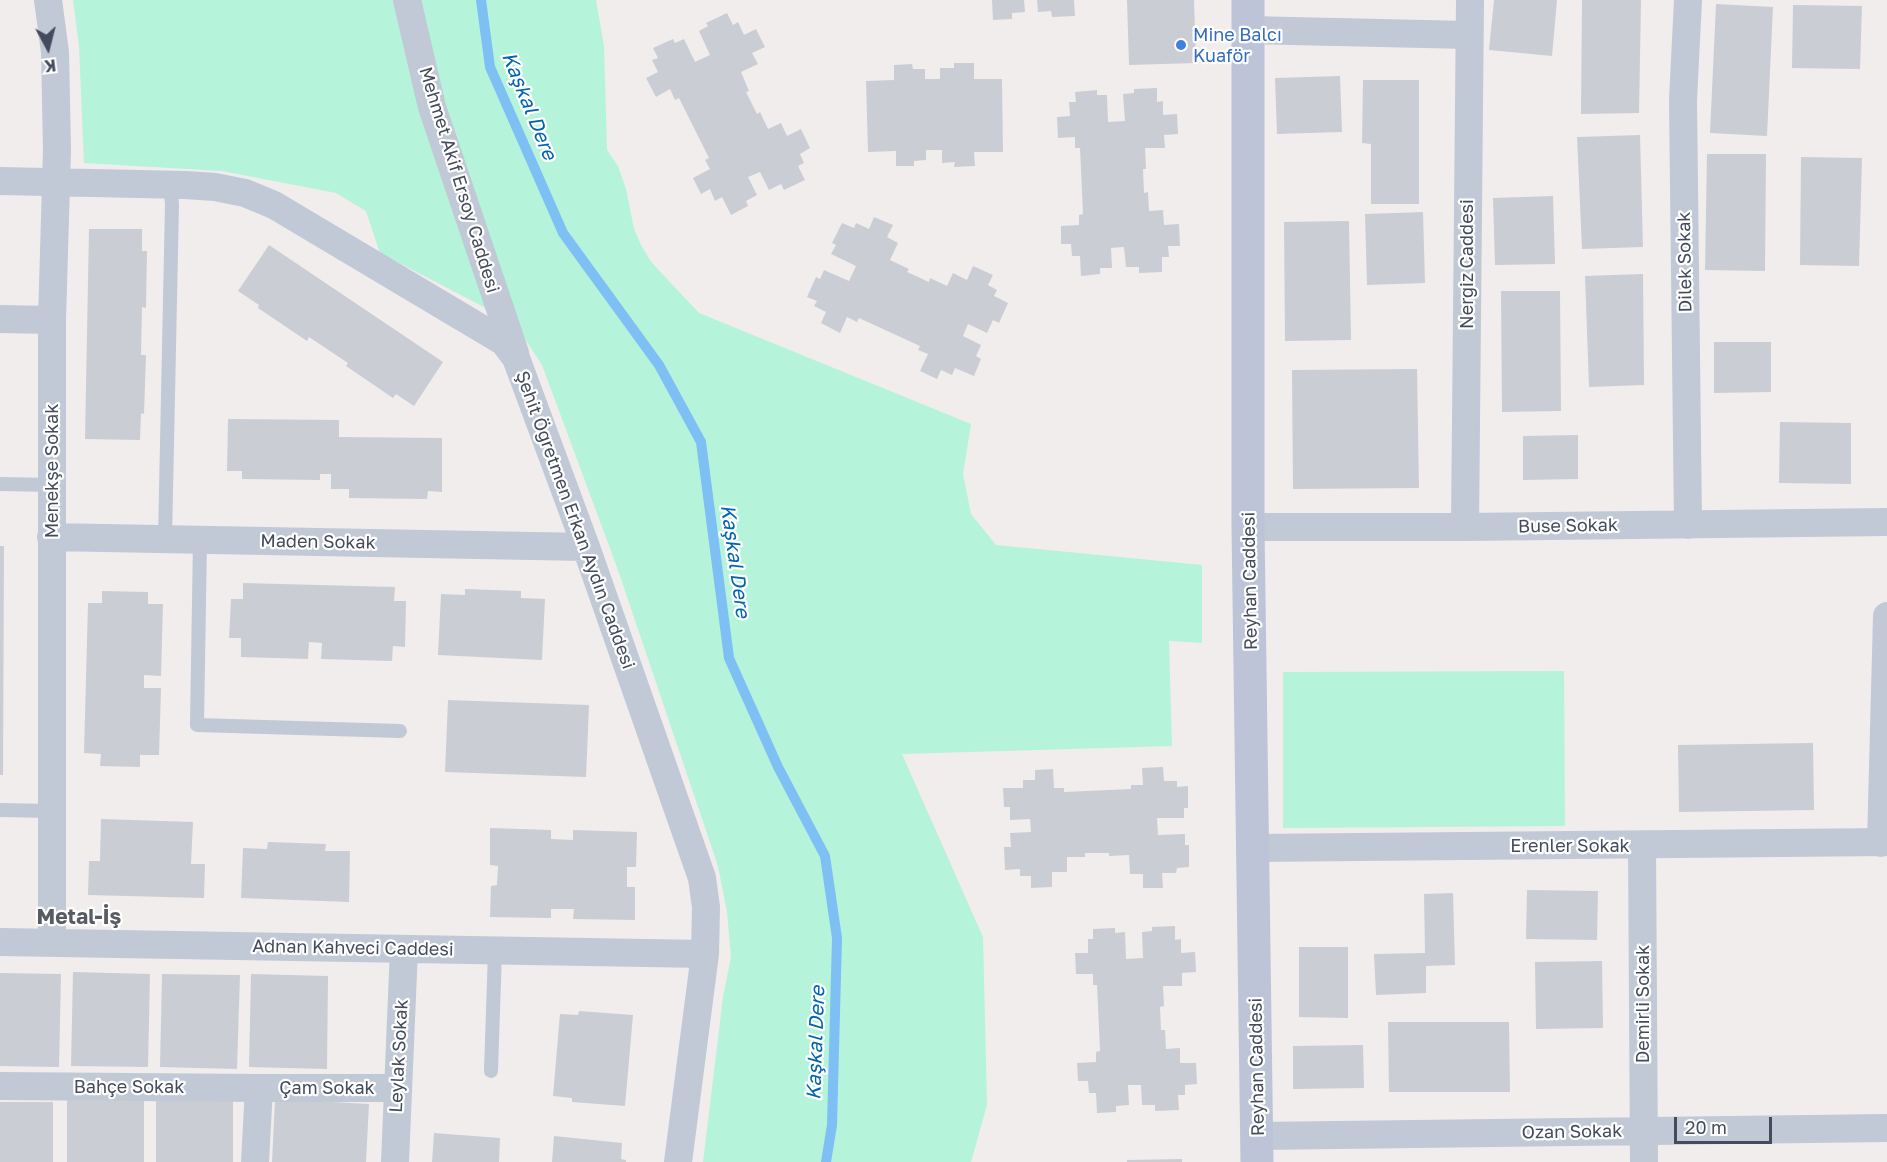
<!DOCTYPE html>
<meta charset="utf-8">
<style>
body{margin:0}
#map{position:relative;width:1887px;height:1162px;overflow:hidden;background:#f0edec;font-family:"Golos Text",sans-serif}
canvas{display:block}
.north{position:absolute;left:18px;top:18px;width:60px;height:60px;-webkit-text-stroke:4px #fff;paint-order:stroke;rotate:173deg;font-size:16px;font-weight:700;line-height:24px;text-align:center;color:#434b5c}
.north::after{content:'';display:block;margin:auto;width:21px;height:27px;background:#434b5c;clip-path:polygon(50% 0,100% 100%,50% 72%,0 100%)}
.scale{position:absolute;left:1674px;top:1117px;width:98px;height:27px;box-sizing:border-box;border:3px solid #434b5c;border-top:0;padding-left:8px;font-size:18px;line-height:21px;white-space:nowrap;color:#434b5c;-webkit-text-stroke:4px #fff;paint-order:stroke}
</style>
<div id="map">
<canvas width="1887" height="1162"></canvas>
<div class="north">K</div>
<div class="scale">20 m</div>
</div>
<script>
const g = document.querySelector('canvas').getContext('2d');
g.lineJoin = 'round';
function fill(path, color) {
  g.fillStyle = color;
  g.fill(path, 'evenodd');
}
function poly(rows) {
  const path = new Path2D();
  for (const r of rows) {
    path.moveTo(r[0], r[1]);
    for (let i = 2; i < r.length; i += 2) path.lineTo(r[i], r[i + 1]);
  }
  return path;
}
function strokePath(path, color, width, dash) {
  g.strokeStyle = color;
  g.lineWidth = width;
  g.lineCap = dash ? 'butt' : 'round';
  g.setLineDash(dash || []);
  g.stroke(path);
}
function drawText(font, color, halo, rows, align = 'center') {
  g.font = font + ' "Golos Text",sans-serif';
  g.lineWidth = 4.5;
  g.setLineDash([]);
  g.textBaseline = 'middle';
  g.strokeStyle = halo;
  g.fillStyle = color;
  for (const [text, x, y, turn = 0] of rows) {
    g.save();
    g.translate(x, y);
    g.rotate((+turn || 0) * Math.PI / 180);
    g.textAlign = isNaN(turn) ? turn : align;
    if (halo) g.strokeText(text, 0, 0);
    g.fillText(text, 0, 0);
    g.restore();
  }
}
fill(poly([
 [73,0,596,0,604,46,607,150,618,166,626,189,634,229,642,247,652,263,699,313,971,424,963,474,971,514,996,545,1202,565,1202,643,1169,641,1172,746,902,754,983,937,987,1105,971,1162,703,1162,723,997,731,957,727,912,718,866,618,570,542,365,523,336,503,317,380,253,366,211,336,193,222,171,84,163,79,46],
 [1564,671,1565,826,1283,828,1283,672]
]), '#b5f3db');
strokePath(poly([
 [481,0,490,67,563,233,659,365,701,442,729,658,778,767,825,856,837,938,832,1125,826,1162]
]), '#7ec0f4', 10);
fill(poly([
 [992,0,1024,0,1025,12,1012,13,1012,19,993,20],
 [1037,0,1074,0,1075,16,1052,17,1051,11,1038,12],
 [1127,0,1194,0,1196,63,1129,65],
 [1494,0,1557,0,1552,56,1489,50],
 [1582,0,1641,0,1639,113,1581,114],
 [1716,4,1773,7,1767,136,1710,133],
 [1793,5,1862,6,1860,69,1792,68],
 [727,13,733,25,738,22,744,35,756,29,765,47,752,53,758,64,741,72,749,91,746,92,757,114,760,112,768,129,781,123,787,136,801,129,810,148,800,154,804,163,798,166,805,180,784,190,781,184,769,190,760,172,748,177,757,195,746,201,748,206,731,215,722,197,715,201,710,189,701,194,693,178,710,169,705,160,709,158,679,98,675,100,670,89,656,97,646,78,658,72,652,60,658,58,653,48,673,39,675,43,684,39,695,62,710,55,699,31,708,26,706,23],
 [954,63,974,63,974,79,1002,79,1003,152,974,152,975,166,954,167,955,162,942,163,942,150,926,150,926,160,914,161,914,166,896,166,896,151,868,152,866,81,894,80,894,65,912,64,913,69,925,69,925,79,940,79,940,68,954,68],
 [1340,76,1342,132,1277,134,1275,78],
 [1363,80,1419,80,1419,204,1371,204,1371,144,1362,143],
 [1157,88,1157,102,1163,101,1163,115,1177,114,1178,134,1164,135,1165,148,1145,148,1146,169,1143,169,1144,193,1148,192,1149,211,1163,210,1164,225,1179,224,1180,246,1168,246,1169,257,1162,257,1162,272,1139,273,1139,267,1126,267,1124,247,1111,248,1112,268,1100,268,1100,274,1081,276,1080,256,1072,256,1071,244,1061,244,1061,226,1079,225,1079,215,1083,214,1080,148,1075,148,1075,137,1058,138,1057,117,1070,116,1069,102,1076,102,1075,92,1097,90,1097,95,1107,95,1108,122,1125,121,1123,94,1134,93,1134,89],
 [1640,135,1643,247,1582,249,1577,137],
 [1707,154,1766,154,1765,271,1705,270],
 [1801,157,1862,158,1859,266,1800,265],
 [1553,196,1555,264,1495,265,1493,198],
 [1423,212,1425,283,1367,285,1365,214],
 [874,217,893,225,887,237,898,243,890,260,909,269,907,272,929,282,930,278,947,286,953,273,967,280,973,266,993,275,988,285,997,290,994,296,1008,303,999,323,993,320,987,333,968,324,963,336,981,345,976,356,981,359,974,376,955,368,952,375,941,370,937,379,920,371,928,354,918,350,920,346,859,318,857,322,847,317,840,333,821,323,826,312,814,306,817,301,807,297,816,277,820,279,824,270,849,281,856,266,831,254,836,245,832,243,842,223,854,228,856,223,869,229],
 [1349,221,1351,340,1285,341,1284,222],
 [89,229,142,229,142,251,147,251,146,308,142,307,141,355,146,355,144,414,141,413,140,440,85,439],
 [269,245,443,362,414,406,396,394,393,398,346,366,348,363,309,337,307,341,258,308,259,305,238,291],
 [1643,274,1644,385,1589,387,1585,276],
 [1501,291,1560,291,1561,411,1502,412],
 [1714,342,1771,342,1771,392,1714,393],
 [1417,369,1419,488,1293,489,1292,370],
 [228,419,339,420,339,437,442,438,442,492,428,491,427,499,349,498,349,489,331,489,331,474,320,474,320,480,242,479,242,471,227,471],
 [1780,422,1851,423,1851,484,1779,483],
 [1578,435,1578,479,1523,480,1523,436],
 [0,546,4,546,3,775,0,775],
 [243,583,395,587,394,601,406,601,405,647,393,646,392,661,321,659,322,643,309,642,308,659,241,657,241,638,229,638,231,599,243,599],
 [465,589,521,591,521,598,545,599,542,660,438,655,441,594,465,595],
 [102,591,148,592,148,604,163,604,161,676,144,675,144,688,161,688,159,755,140,755,140,767,100,766,101,754,84,753,88,603,102,603],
 [448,700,589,705,586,777,445,772],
 [1813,743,1814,810,1679,812,1678,745],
 [1163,767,1164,781,1177,781,1177,787,1188,786,1188,808,1184,808,1184,818,1157,818,1158,835,1185,834,1185,845,1189,845,1189,867,1177,868,1176,873,1162,873,1163,888,1143,888,1143,874,1130,874,1129,855,1109,856,1109,853,1085,853,1085,857,1067,857,1067,872,1052,872,1052,887,1031,888,1031,876,1020,876,1020,869,1005,870,1004,847,1011,847,1010,833,1031,832,1030,819,1010,820,1010,807,1004,807,1003,788,1023,788,1023,780,1035,780,1035,770,1053,769,1054,788,1064,788,1064,792,1131,789,1131,785,1143,785,1142,768],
 [101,819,193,822,191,864,205,864,204,898,88,895,89,861,100,861],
 [490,828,551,830,551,839,573,840,573,830,637,832,636,867,627,867,627,887,635,887,635,920,573,919,574,909,551,909,551,918,490,917,491,886,497,885,498,866,490,865],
 [268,842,326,844,325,851,350,851,349,902,241,898,243,848,267,849],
 [1527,890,1598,891,1597,940,1526,939],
 [1453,893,1455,965,1426,966,1426,993,1376,995,1374,954,1425,953,1424,894],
 [1175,926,1175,940,1181,939,1181,953,1195,952,1196,972,1182,973,1182,986,1163,986,1164,1006,1160,1007,1161,1030,1165,1030,1166,1049,1180,1048,1180,1063,1196,1063,1197,1084,1185,1085,1185,1095,1178,1095,1179,1110,1155,1111,1155,1105,1142,1105,1141,1085,1128,1085,1129,1105,1116,1106,1116,1112,1097,1113,1096,1093,1089,1093,1088,1081,1078,1081,1077,1063,1096,1062,1096,1052,1100,1051,1097,985,1093,985,1093,974,1076,974,1075,953,1088,953,1088,939,1093,939,1093,929,1115,928,1115,933,1125,932,1126,959,1143,958,1142,932,1152,931,1152,927],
 [1299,947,1348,947,1348,1018,1299,1017],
 [1602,961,1603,1028,1536,1029,1535,962],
 [73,972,150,974,148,1067,71,1066],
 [0,973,61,974,59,1067,0,1066],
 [162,974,240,975,237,1069,160,1067],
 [251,974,328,976,327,1069,249,1067],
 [579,1011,633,1015,625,1106,572,1102,572,1098,553,1096,560,1014,578,1015],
 [1388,1022,1509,1022,1510,1092,1389,1092],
 [1363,1045,1364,1088,1293,1089,1293,1046],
 [156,1099,233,1099,233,1162,156,1162],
 [275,1099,369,1104,366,1162,272,1162],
 [67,1100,144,1101,144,1162,67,1162],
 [0,1102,53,1102,53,1162,0,1162],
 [434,1133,500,1138,499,1162,432,1162],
 [554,1136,622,1143,621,1159,626,1160,626,1162,552,1162],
 [1182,1159,1182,1162,1127,1162,1127,1160]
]), '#cbcdd5');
strokePath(poly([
 [0,484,52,485],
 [165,539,172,204,170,185],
 [200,540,197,725,400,731],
 [0,810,51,811],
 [491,1071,495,951]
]), '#c1c8d6', 14);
strokePath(poly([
 [48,0,55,52,57,150,52,320,52,943],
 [407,0,432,107,515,353],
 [1248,30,1468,35],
 [0,181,185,185,215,187,245,193,274,205,504,342,516,358,586,547,702,878,706,907,705,954,678,1162],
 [0,319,52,320],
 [1688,525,1683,100,1688,0],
 [1248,527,1465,527,1887,522],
 [1465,527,1470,0],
 [51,537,586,547],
 [1881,843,1887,616],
 [1642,845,1644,1162],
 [1254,848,1887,842],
 [0,942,705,954],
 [0,1086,259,1088],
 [1258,1136,1887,1128],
 [255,1162,259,1088,397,1088],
 [395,1162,404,949]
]), '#c1c8d6', 28);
strokePath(poly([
 [1248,0,1248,527,1257,1162]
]), '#bdc4d8', 33);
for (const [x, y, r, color] of [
 [1181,45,6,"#3f7fe0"]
]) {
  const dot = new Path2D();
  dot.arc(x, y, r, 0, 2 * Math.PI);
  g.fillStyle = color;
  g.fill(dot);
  strokePath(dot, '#fff', 2);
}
drawText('18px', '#366cbe', '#fff', [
 ["Mine Balcı",1193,35],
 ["Kuaför",1193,56]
], 'left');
drawText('18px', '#434b5c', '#fff', [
 ["Mehmet Akif Ersoy Caddesi",459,180,73],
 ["Dilek Sokak",1685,262,-91],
 ["Nergiz Caddesi",1467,264,-90],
 ["Menekşe Sokak",52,471,-90],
 ["Şehit Öğretmen Erkan Aydın Caddesi",575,520,70],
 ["Buse Sokak",1568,526,-1],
 ["Maden Sokak",318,542,1],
 ["Reyhan Caddesi",1250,581,-91],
 ["Erenler Sokak",1570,846],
 ["Adnan Kahveci Caddesi",353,948,1],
 ["Demirli Sokak",1643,1004,-90],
 ["Leylak Sokak",399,1056,-87],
 ["Reyhan Caddesi",1257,1067,-91],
 ["Bahçe Sokak",129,1087],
 ["Çam Sokak",327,1088],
 ["Ozan Sokak",1572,1132,-1]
]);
drawText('italic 20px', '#0064b2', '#fff', [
 ["Kaşkal Dere",529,106,68],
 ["Kaşkal Dere",735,561,82],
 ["Kaşkal Dere",816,1043,-88]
]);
drawText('bold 21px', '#595b62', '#fff', [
 ["Metal-İş",79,917]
]);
</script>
